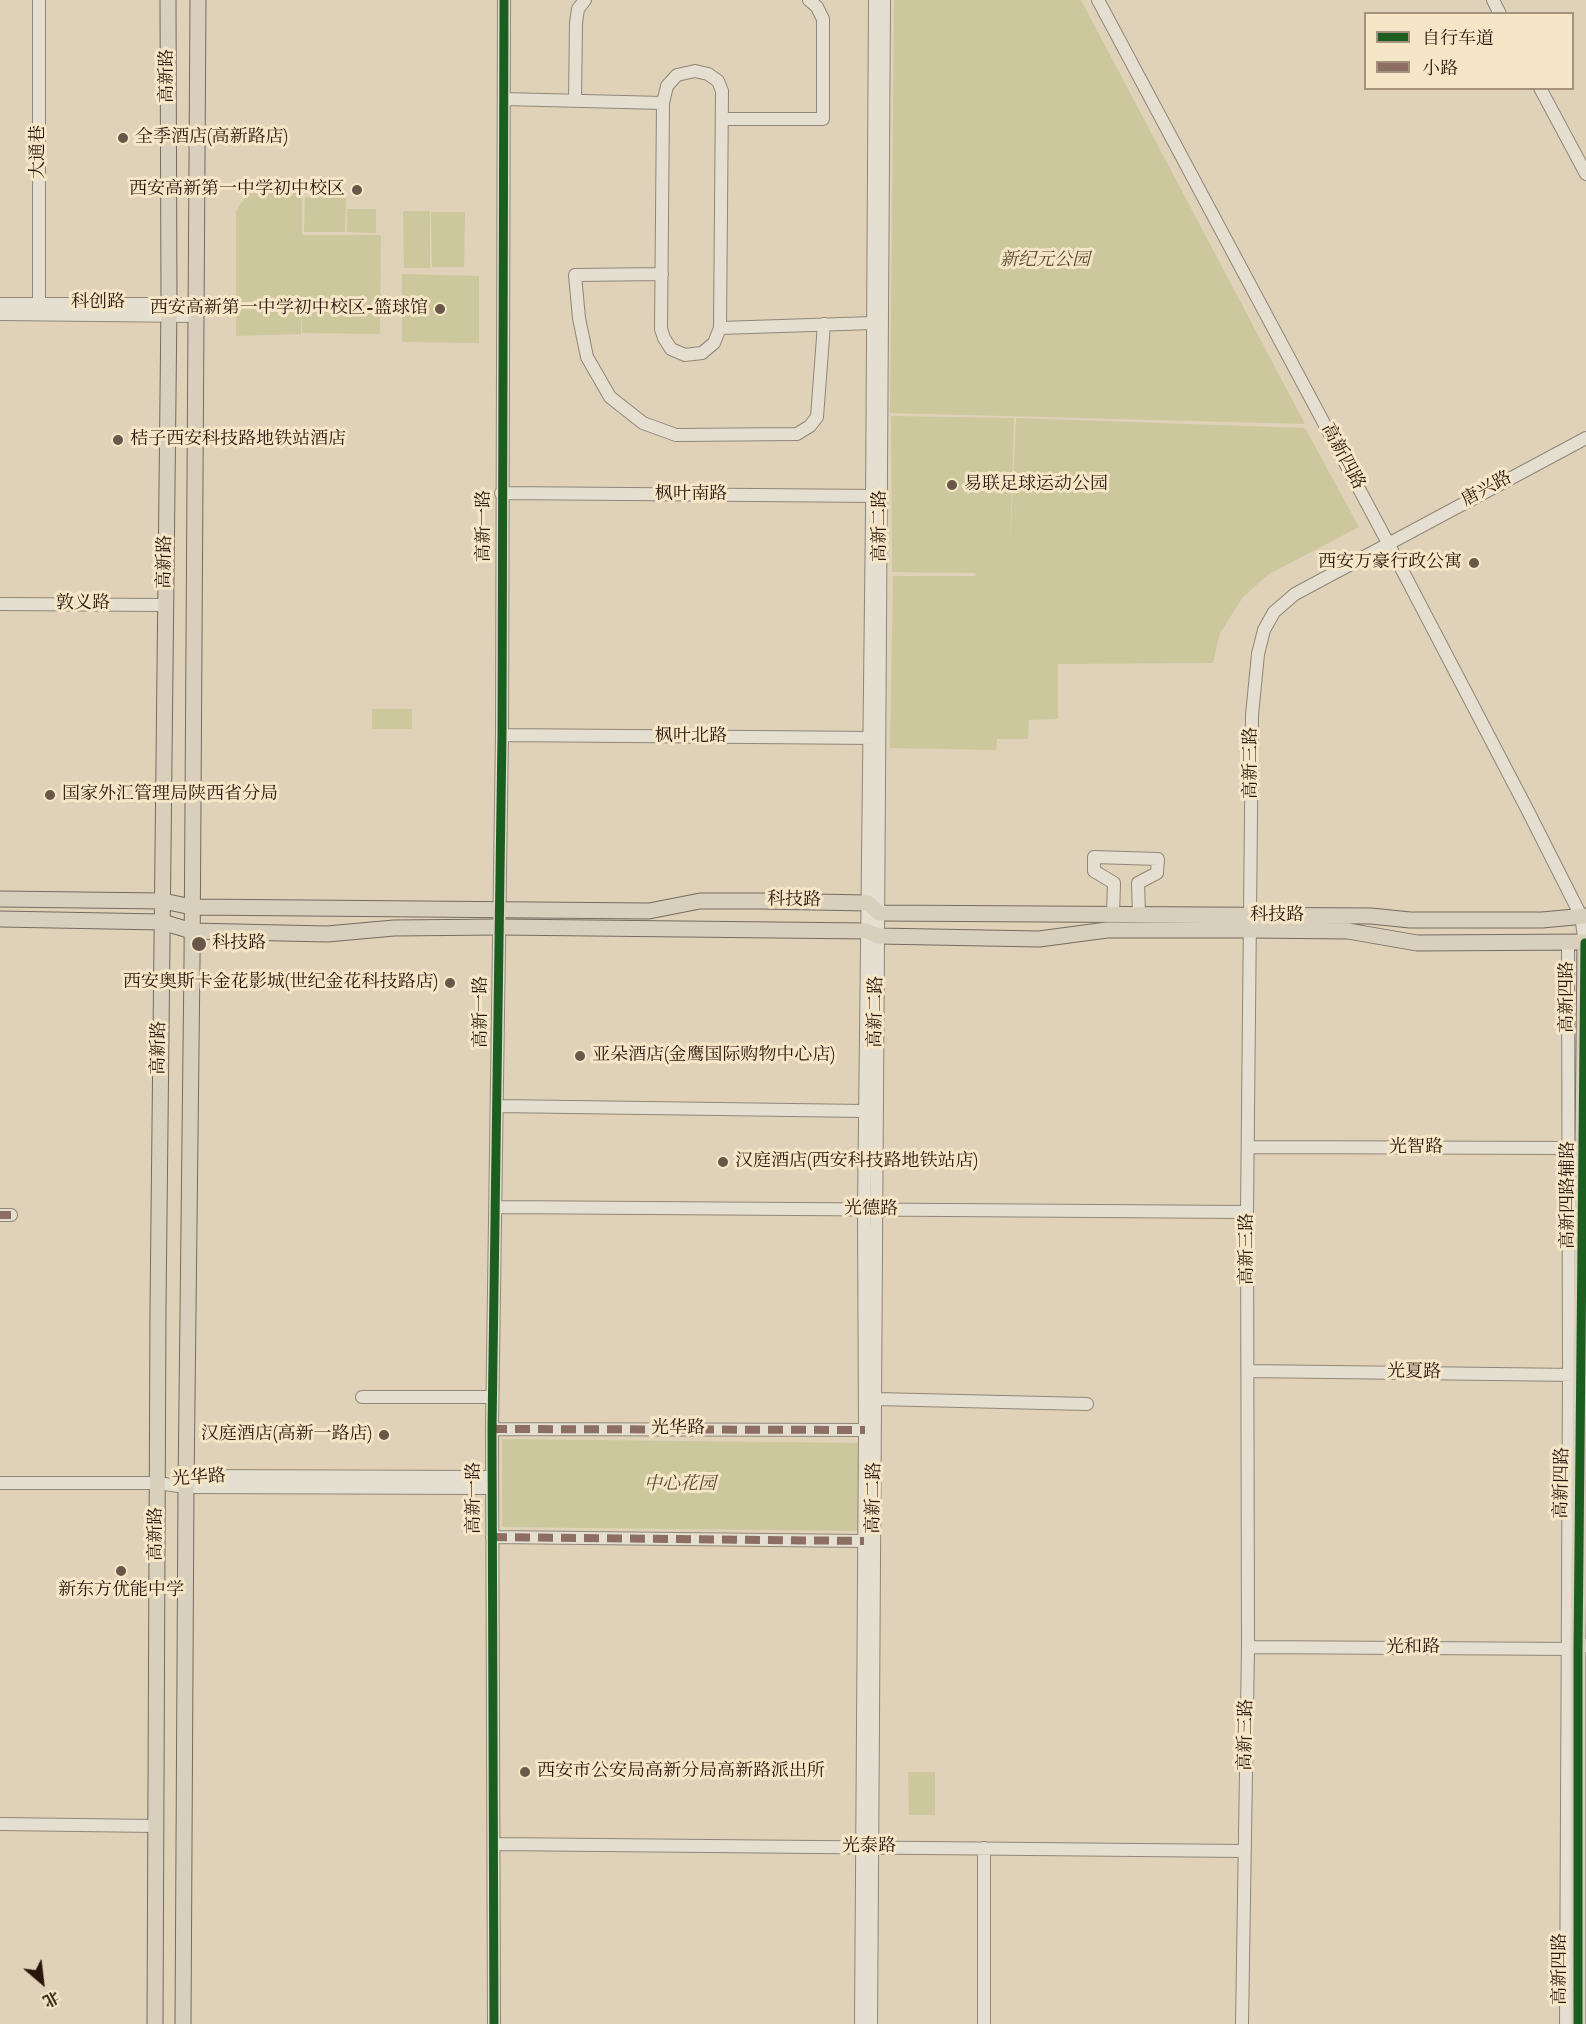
<!DOCTYPE html>
<meta charset="utf-8">
<style>
body{margin:0}
#map{position:relative;width:1586px;height:2024px;overflow:hidden;background:#dfd2b9;font-family:"IM FELL English","Noto Serif SC",serif}
canvas{display:block}
.legend{position:absolute;left:1364px;top:12px;width:210px;height:78px;box-sizing:border-box;background:#f5e6c7;border:2px solid #a4927c;margin:0;padding:8px 10px;list-style:none;font-size:18px;color:#2a150c}
.legend li{display:flex;align-items:center;gap:12px;height:30px}
.legend b{width:30px;border:2px solid #a4927c}
.north{position:absolute;left:12px;top:1952px;width:60px;height:60px;-webkit-text-stroke:4px #f5e6c7;paint-order:stroke;rotate:152deg;font-size:16px;font-weight:700;line-height:24px;text-align:center;color:#2a150c}
.north::after{content:'';display:block;margin:auto;width:21px;height:27px;background:#2a150c;clip-path:polygon(50% 0,100% 100%,50% 72%,0 100%)}
</style>
<div id="map">
<canvas width="1586" height="2024"></canvas>
<ul class="legend">
<li><b style="height:8px;background:#1b5e20"></b>自行车道</li>
<li><b style="height:8px;background:#8d6e63"></b>小路</li>
</ul>
<div class="north">北</div>
</div>
<script>
const g = document.querySelector('canvas').getContext('2d');
g.lineJoin = 'round';
function fill(path, color) {
  g.fillStyle = color;
  g.fill(path, 'evenodd');
}
function poly(rows) {
  const path = new Path2D();
  for (const r of rows) {
    path.moveTo(r[0], r[1]);
    for (let i = 2; i < r.length; i += 2) path.lineTo(r[i], r[i + 1]);
  }
  return path;
}
function strokePath(path, color, width, dash) {
  g.strokeStyle = color;
  g.lineWidth = width;
  g.lineCap = dash ? 'butt' : 'round';
  g.setLineDash(dash || []);
  g.stroke(path);
}
function drawText(font, color, halo, rows, align = 'center') {
  g.font = font + ' "IM FELL English","Noto Serif SC",serif';
  g.lineWidth = 6;
  g.setLineDash([]);
  g.textBaseline = 'middle';
  g.strokeStyle = halo;
  g.fillStyle = color;
  for (const [text, x, y, turn = 0] of rows) {
    g.save();
    g.translate(x, y);
    g.rotate((+turn || 0) * Math.PI / 180);
    g.textAlign = isNaN(turn) ? turn : align;
    if (halo) g.strokeText(text, 0, 0);
    g.fillText(text, 0, 0);
    g.restore();
  }
}
fill(poly([
 [894,0,1081,0,1305,424,890,413],
 [302,190,302,235,381,235,380,334,302,333,302,298,301,334,236,336,236,211,250,191],
 [305,197,346,198,345,232,304,232],
 [347,209,376,209,376,233,347,232],
 [403,211,430,211,430,268,404,268],
 [431,212,465,212,464,267,432,267],
 [402,274,479,276,479,343,402,342],
 [891,416,1014,418,1010,552,1016,418,1305,428,1359,527,1269,574,1243,597,1220,633,1213,663,1058,664,1058,719,1029,720,1028,739,997,739,996,750,890,748,893,576,976,576,975,573,892,572],
 [372,709,412,709,412,729,372,729],
 [502,1439,859,1443,858,1531,502,1527],
 [908,1772,935,1772,935,1815,909,1815]
]), '#ccc79d');
const minor = poly([
 [1098,0,1388,543,1528,811,1581,916,1585,943],
 [1493,0,1500,14],
 [695,71,708,74,718,81,722,91,720,328,714,343,702,353,685,355,671,349,664,338,661,329,663,103,667,86,677,75,695,71],
 [1540,88,1586,174],
 [504,99,663,103],
 [575,100,576,23,578,9,585,0],
 [723,119,823,119,823,19,817,7,809,0],
 [662,274,575,275,579,318,587,357,610,397,643,423,676,435,797,434,810,426,817,417,824,324],
 [0,304,196,304],
 [39,304,39,0],
 [0,314,196,316],
 [720,328,873,323],
 [501,493,880,496],
 [0,604,165,605],
 [502,735,876,738],
 [1113,915,1114,883,1094,871,1094,857,1158,859,1157,873,1138,883,1139,915],
 [498,1106,865,1111],
 [1248,1147,1576,1148],
 [496,1207,1247,1212],
 [0,1215,11,1215],
 [1248,1371,1576,1375],
 [362,1397,492,1397],
 [876,1399,1087,1404],
 [492,1429,865,1430],
 [178,1478,186,1476,492,1477],
 [0,1483,157,1483,186,1487,492,1488],
 [492,1537,864,1541],
 [1248,1647,1578,1649,1586,1645],
 [0,1824,156,1826],
 [494,1844,1245,1851],
 [984,1848,984,2024],
 [494,2024,492,1429,502,735,504,0],
 [861,2024,865,1430,864,1209,872,513,875,0],
 [871,2024,884,0],
 [1242,2024,1248,1647,1247,1212,1252,715,1258,654,1264,630,1274,612,1295,594,1586,438],
 [1566,2024,1569,1375,1568,943]
]);
const major = poly([
 [0,899,163,901,192,907,649,911,700,901,760,901,868,903,879,913,1371,916,1410,920,1542,920,1586,916],
 [0,919,162,922,192,931,327,934,394,928,499,927,867,931,878,936,1039,939,1107,930,1251,930,1348,931,1417,943,1586,942],
 [155,2024,158,1307,169,304,168,0],
 [183,2024,186,1487,192,962,198,0],
 [1578,2024,1578,1649,1585,943]
]);
strokePath(minor, '#8f8676', 14);
strokePath(major, '#766c5f', 17);
strokePath(minor, '#e5dfd2', 12);
strokePath(major, '#d9cfbd', 15);
strokePath(poly([
 [0,1215,11,1215],
 [492,1429,865,1430],
 [492,1537,864,1541]
]), '#8d6e63', 8, [15, 8]);
strokePath(poly([
 [494,2024,492,1429,502,735,504,0],
 [1578,2024,1578,1649,1585,943]
]), '#1b5e20', 9);
for (const [x, y, r, color] of [
 [123,138,6,"#695749"],
 [357,190,6,"#695749"],
 [440,309,6,"#695749"],
 [118,440,6,"#695749"],
 [952,485,6,"#695749"],
 [1474,563,6,"#695749"],
 [50,795,6,"#695749"],
 [199,944,8,"#695749"],
 [450,983,6,"#695749"],
 [580,1056,6,"#695749"],
 [723,1162,6,"#695749"],
 [384,1435,6,"#695749"],
 [121,1571,6,"#695749"],
 [525,1772,6,"#695749"]
]) {
  const dot = new Path2D();
  dot.arc(x, y, r, 0, 2 * Math.PI);
  g.fillStyle = color;
  g.fill(dot);
  strokePath(dot, '#f5e6c7', 2);
}
drawText('18px', '#2a150c', '#f5e6c7', [
 ["高新路",168,76,-90],
 ["大通巷",39,152,-90],
 ["科创路",98,303],
 ["高新四路",1342,457,62],
 ["唐兴路",1487,490,-28],
 ["枫叶南路",691,495],
 ["高新一路",485,526,-90],
 ["高新二路",881,526,-90],
 ["高新路",166,562,-89],
 ["敦义路",83,604],
 ["枫叶北路",691,737],
 ["高新三路",1252,763,-90],
 ["科技路",794,901,1],
 ["科技路",1277,916],
 ["高新四路",1568,997,-90],
 ["高新一路",482,1012,-90],
 ["高新二路",877,1012,-89],
 ["高新路",160,1048,-89],
 ["光智路",1416,1148],
 ["高新四路辅路",1569,1195,-90],
 ["光德路",871,1210,1],
 ["高新三路",1248,1249,-90],
 ["光夏路",1414,1373,1],
 ["光华路",678,1429],
 ["光华路",199,1479,-4],
 ["高新四路",1563,1483,-89],
 ["高新一路",475,1498,-90],
 ["高新二路",875,1498,-89],
 ["高新路",157,1534,-90],
 ["光和路",1413,1648],
 ["高新三路",1247,1735,-89],
 ["光泰路",869,1847],
 ["高新四路",1561,1969,-90]
]);
drawText('18px', '#2a150c', '#f5e6c7', [
 ["全季酒店(高新路店)",135,138],
 ["西安高新第一中学初中校区",345,190,"right"],
 ["西安高新第一中学初中校区-篮球馆",428,309,"right"],
 ["桔子西安科技路地铁站酒店",130,440],
 ["易联足球运动公园",964,485],
 ["西安万豪行政公寓",1462,563,"right"],
 ["国家外汇管理局陕西省分局",62,795],
 ["科技路",212,944],
 ["西安奥斯卡金花影城(世纪金花科技路店)",438,983,"right"],
 ["亚朵酒店(金鹰国际购物中心店)",592,1056],
 ["汉庭酒店(西安科技路地铁站店)",735,1162],
 ["汉庭酒店(高新一路店)",372,1435,"right"],
 ["新东方优能中学",121,1591,"center"],
 ["西安市公安局高新分局高新路派出所",537,1772]
], 'left');
drawText('italic 18px', '#564831', '#f5e6c7', [
 ["新纪元公园",1045,261],
 ["中心花园",680,1485]
]);
</script>
